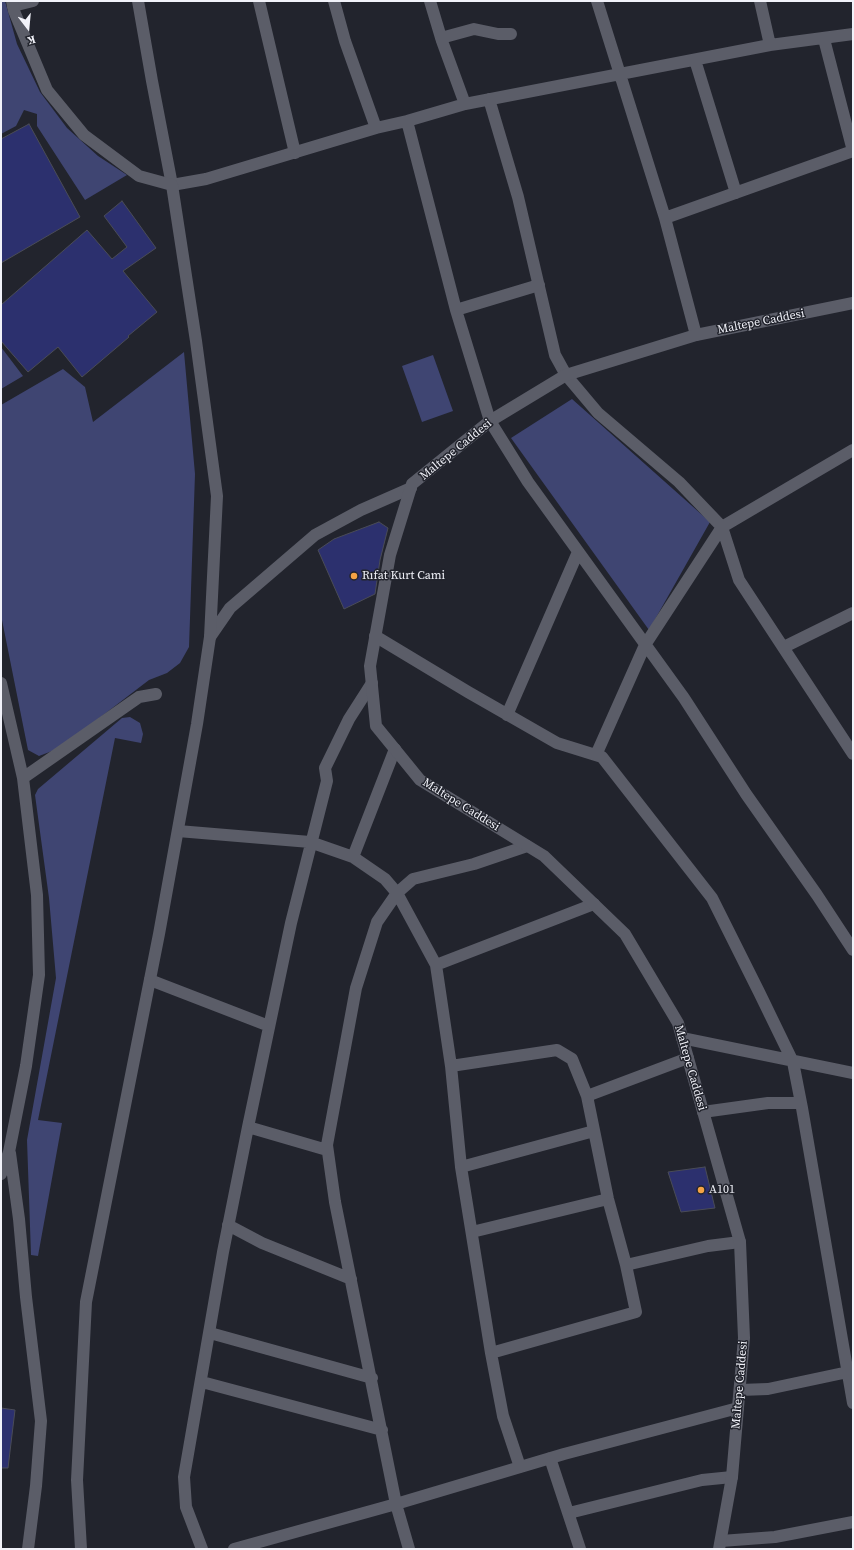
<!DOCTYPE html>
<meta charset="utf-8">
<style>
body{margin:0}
#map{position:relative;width:854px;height:1550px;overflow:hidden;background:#22242d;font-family:"Source Serif 4",serif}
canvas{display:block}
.frame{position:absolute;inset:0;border:2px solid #f1f2f9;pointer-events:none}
.north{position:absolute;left:8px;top:8px;width:40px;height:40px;-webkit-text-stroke:3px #22242d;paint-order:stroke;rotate:164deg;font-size:11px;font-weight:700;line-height:16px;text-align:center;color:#f1f2f9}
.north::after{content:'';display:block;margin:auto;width:14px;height:18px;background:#f1f2f9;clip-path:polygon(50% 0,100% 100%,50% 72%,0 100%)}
</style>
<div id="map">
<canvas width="854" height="1550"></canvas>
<div class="frame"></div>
<div class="north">K</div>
</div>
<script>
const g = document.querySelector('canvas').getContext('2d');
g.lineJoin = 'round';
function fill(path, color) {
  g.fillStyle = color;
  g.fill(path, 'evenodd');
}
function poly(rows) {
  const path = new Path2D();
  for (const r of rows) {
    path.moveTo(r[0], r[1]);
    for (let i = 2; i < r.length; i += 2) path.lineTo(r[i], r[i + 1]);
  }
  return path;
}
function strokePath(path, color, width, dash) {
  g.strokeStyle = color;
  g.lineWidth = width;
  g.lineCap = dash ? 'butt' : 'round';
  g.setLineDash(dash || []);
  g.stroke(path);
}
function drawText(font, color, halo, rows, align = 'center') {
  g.font = font + ' "Source Serif 4",serif';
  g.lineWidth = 3;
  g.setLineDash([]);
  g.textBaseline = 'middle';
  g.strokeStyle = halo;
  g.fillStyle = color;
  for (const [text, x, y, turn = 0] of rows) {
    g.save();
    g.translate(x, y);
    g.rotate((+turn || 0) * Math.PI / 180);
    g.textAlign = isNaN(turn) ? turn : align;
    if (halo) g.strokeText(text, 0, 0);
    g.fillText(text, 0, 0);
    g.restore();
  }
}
fill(poly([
 [1,1,5,1,17,44,40,92,67,128,98,156,127,175,85,200,37,126,37,114,24,110,16,126,1,134],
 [1,347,23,376,1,389],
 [184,352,195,474,189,647,180,663,167,673,149,680,60,748,39,756,28,750,1,615,1,405,63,369,85,387,93,422],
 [433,355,453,411,422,422,402,366],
 [572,399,710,522,649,630,511,438],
 [130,717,140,723,143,734,141,743,115,738,38,1120,62,1123,38,1256,31,1255,27,1140,56,978,49,898,35,795,38,789,122,718]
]), '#3f4572');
const building = poly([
 [29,124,80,217,1,263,1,139,29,124],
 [122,201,156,248,123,271,157,312,128,336,129,337,82,377,58,347,28,372,1,341,1,305,87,230,112,259,127,247,104,216,122,201],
 [379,522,388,528,380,560,375,594,344,609,318,550,334,539,379,522],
 [705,1167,715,1208,681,1212,668,1172,705,1167],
 [1,1408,15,1410,8,1468,1,1468,1,1408]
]);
fill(building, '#2c306e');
strokePath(building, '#4a4c57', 1);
strokePath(poly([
 [138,1,152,81,172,185,206,179,376,128,407,121,465,104,770,45,853,34],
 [259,1,295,153],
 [334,1,345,41,376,128],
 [430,1,442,41,465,104],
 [597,1,665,218,696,335],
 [760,1,770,45],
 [13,6,33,1],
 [441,38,474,29,498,34,511,34],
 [824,39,853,151],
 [695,60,736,193],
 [489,99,518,197,555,355,566,375,598,413,679,482,722,527,739,580,853,754],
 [407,121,456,310,539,285],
 [665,218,853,151],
 [456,310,490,421,528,482,684,698,746,794,817,895,853,950],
 [375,636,468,692,557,743,602,757,712,898,759,992,793,1062,802,1108,853,1403],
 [210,637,230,608,315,535,361,510,411,488],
 [784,647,853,613],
 [1,683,23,778,37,895,39,975,26,1066,9,1152,1,1174],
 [507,715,578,552],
 [596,755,645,645,722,527,853,450],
 [23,778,139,697,156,694],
 [178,831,310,842,353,857,385,879,397,893,436,965,451,1066,461,1167,491,1353,503,1416,520,1467],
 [353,857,395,749],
 [436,965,594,904],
 [150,980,269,1026],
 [682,1038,853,1073],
 [451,1066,557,1050,572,1059,587,1096,608,1199,626,1265,636,1312,491,1353],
 [587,1096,688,1058],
 [703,1112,768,1103,801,1103],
 [248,1127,327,1150],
 [10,1153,19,1219,26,1297,41,1421,36,1486,28,1549],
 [461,1167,594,1131],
 [228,1225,262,1243,351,1279],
 [472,1232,608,1199],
 [626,1265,708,1246,740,1242],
 [210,1333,372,1378],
 [202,1382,382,1430],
 [740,1390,768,1389,848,1372],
 [550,1458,580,1549],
 [569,1513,702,1480,732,1477],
 [721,1541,775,1537,853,1522],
 [202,1549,186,1507,184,1477,223,1252,248,1127,291,923,327,781,325,768,349,719,372,683],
 [234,1549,396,1504,564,1454,738,1408],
 [409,1549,396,1504,335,1202,327,1145,356,988,377,922,397,893,413,879,474,864,527,846]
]), '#5b5d68', 12);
strokePath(poly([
 [12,1,14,11,47,90,84,135,139,176,172,185,196,341,217,496,210,637,197,724,159,934,86,1302,77,1480,81,1549],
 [719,1549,732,1477,744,1338,740,1242,678,1023,625,934,544,856,420,780,376,726,370,666,390,555,412,484,490,421,566,375,696,335,853,303]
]), '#5b5d68', 12);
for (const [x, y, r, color] of [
 [354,576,4,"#f5a345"],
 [701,1190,4,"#f5a345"]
]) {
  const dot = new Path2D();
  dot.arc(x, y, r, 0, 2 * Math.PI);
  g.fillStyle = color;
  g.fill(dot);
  strokePath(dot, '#22242d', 1.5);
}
drawText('12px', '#f1f2f9', '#22242d', [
 ["Maltepe Caddesi",761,322,-11],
 ["Maltepe Caddesi",456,450,-39],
 ["Maltepe Caddesi",461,805,32],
 ["Maltepe Caddesi",690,1068,74],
 ["Maltepe Caddesi",740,1385,-85]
]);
drawText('12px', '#f1f2f9', '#22242d', [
 ["Rıfat Kurt Cami",362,576],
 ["A101",709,1190]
], 'left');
</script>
